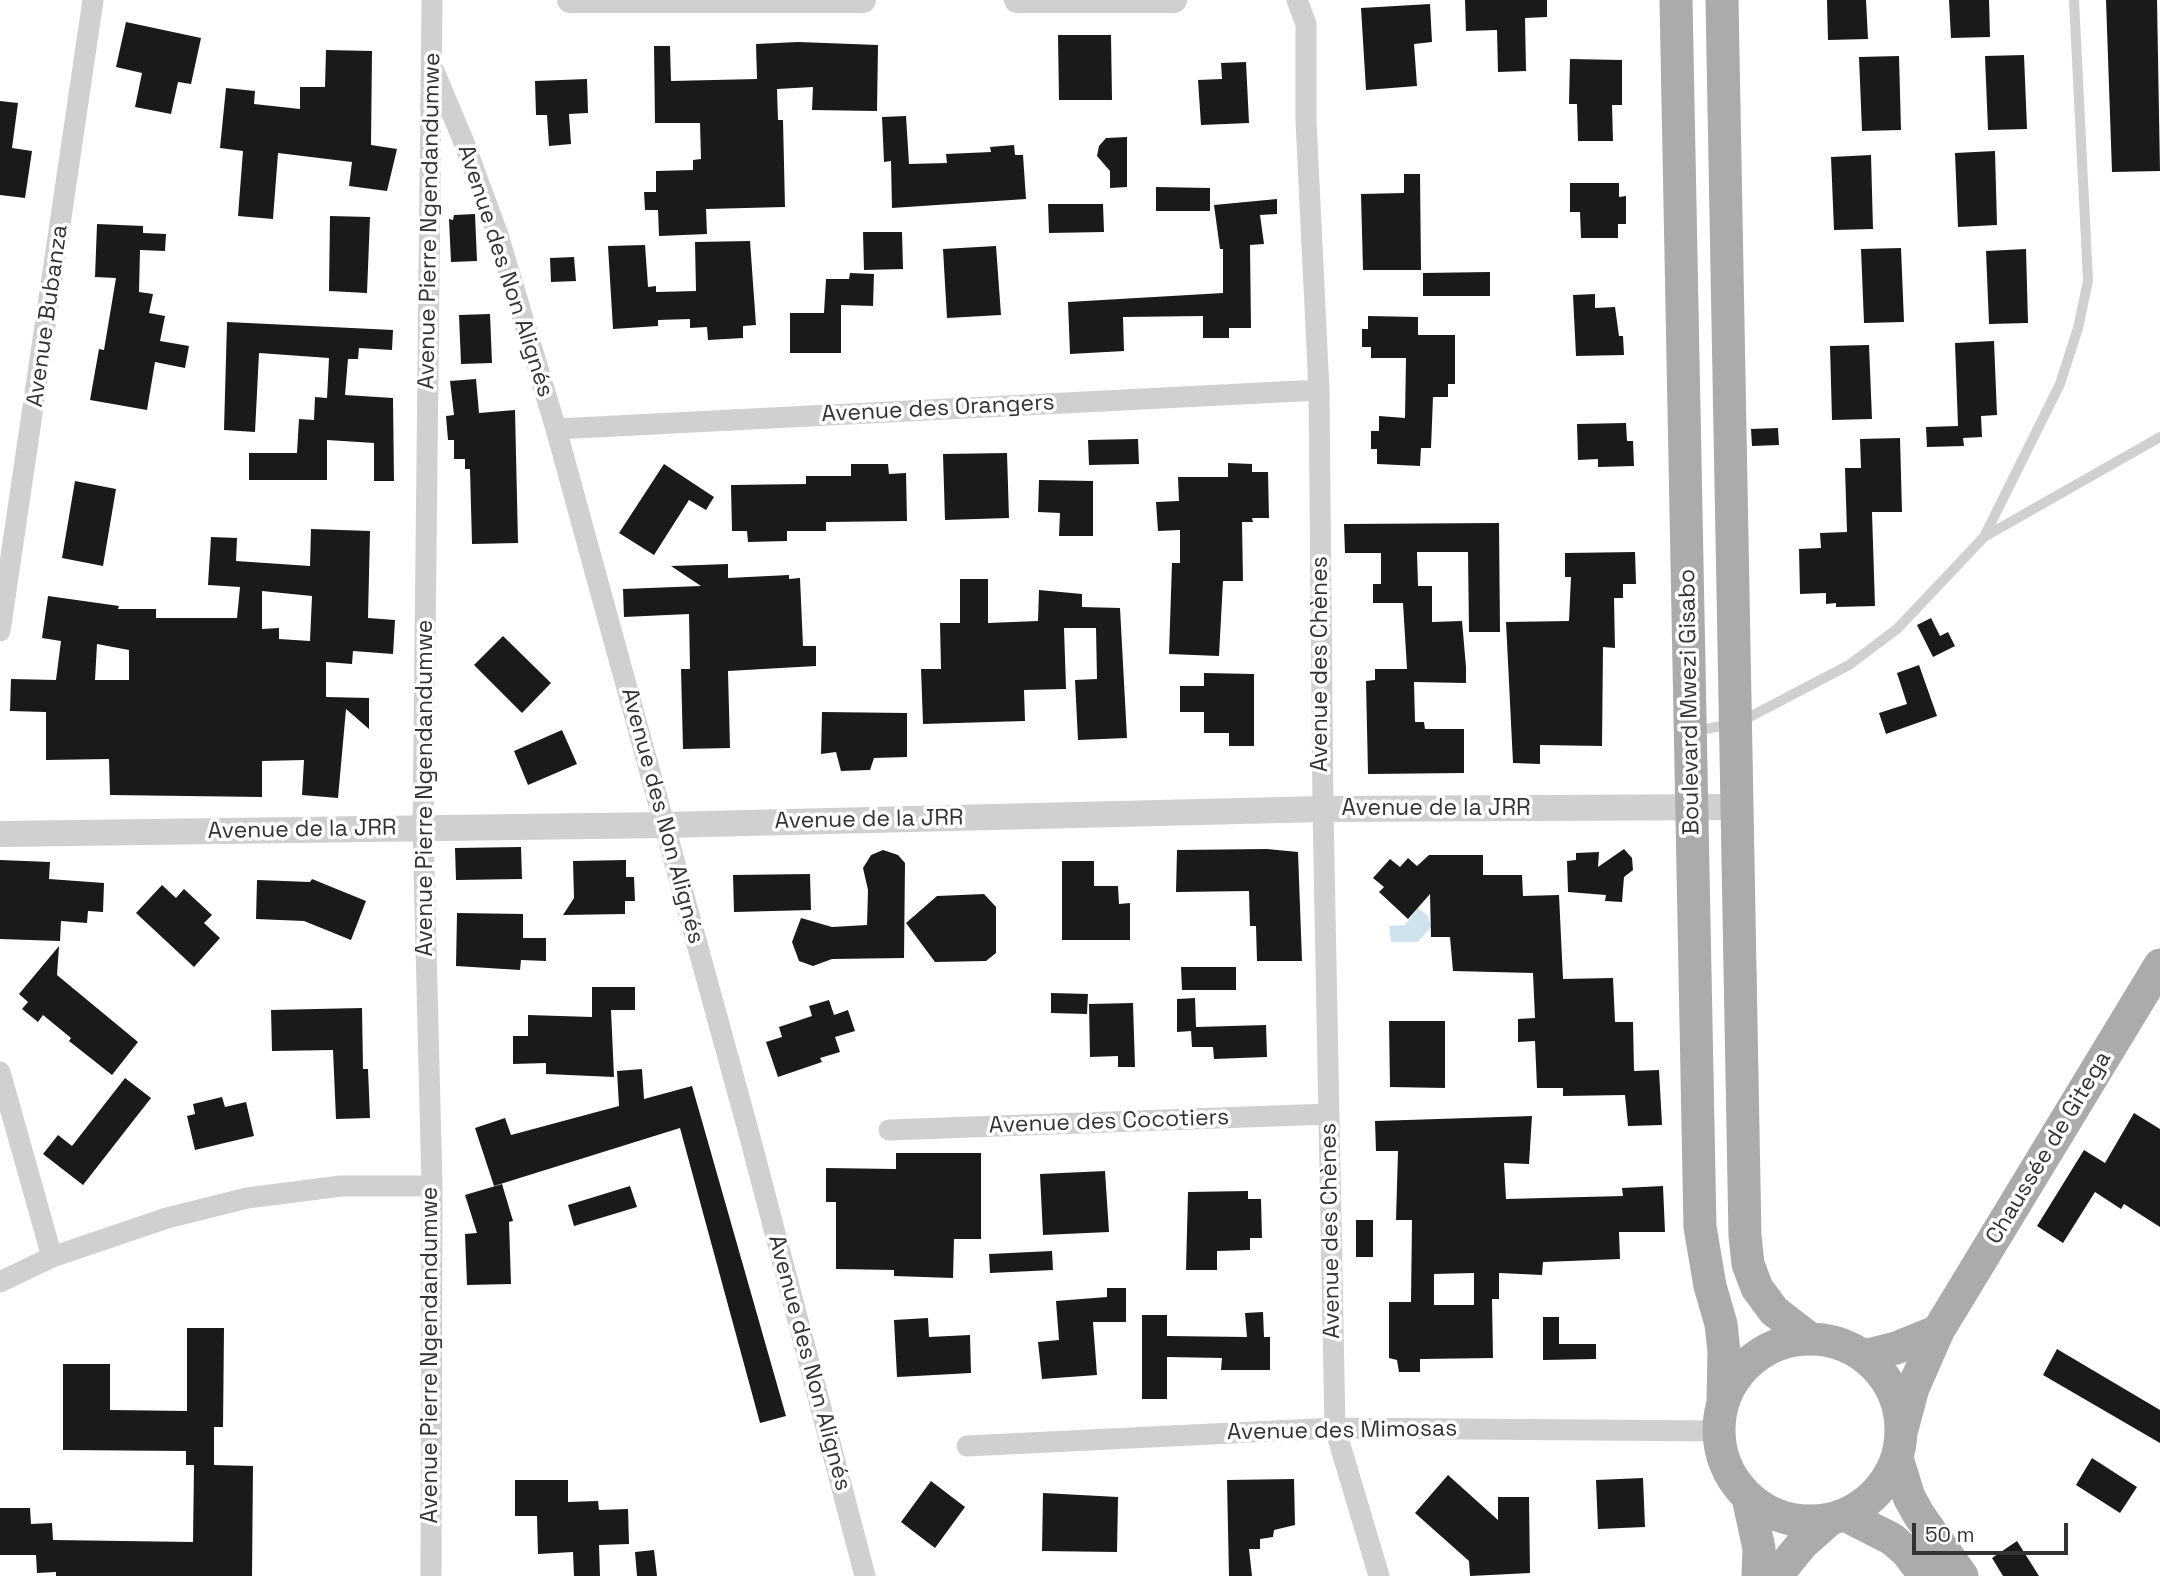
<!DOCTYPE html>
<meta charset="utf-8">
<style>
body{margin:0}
#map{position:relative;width:2160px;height:1576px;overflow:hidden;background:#fff;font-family:"Space Grotesk",sans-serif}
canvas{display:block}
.scale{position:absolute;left:1912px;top:1523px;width:156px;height:32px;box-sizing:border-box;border:4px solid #333;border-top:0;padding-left:9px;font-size:21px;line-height:24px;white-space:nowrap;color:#333;-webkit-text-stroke:5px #fff;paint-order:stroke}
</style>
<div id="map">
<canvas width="2160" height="1576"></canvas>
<div class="scale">50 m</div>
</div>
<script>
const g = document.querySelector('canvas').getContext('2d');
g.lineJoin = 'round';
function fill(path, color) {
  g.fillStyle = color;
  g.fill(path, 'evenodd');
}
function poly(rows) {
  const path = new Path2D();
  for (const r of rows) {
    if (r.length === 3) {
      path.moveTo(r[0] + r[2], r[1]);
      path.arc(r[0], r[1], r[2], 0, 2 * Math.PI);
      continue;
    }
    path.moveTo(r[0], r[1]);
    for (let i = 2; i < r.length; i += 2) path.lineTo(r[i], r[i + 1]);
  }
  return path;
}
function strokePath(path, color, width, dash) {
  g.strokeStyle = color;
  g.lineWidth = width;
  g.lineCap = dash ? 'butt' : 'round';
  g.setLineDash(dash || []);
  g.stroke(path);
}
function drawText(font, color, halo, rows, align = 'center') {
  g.font = font + ' "Space Grotesk",sans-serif';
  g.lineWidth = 7;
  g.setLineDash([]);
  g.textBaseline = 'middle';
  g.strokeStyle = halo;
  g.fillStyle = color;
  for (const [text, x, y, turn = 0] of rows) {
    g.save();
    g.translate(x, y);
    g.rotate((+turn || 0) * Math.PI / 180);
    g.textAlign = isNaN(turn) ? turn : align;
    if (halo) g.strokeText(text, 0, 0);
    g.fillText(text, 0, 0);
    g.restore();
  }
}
fill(poly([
 [1418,908,1428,916,1431,927,1418,942,1391,942,1389,926,1405,925]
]), '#cfe2ee');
fill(poly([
 [1465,0,1547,0,1547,17,1525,18,1526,71,1498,72,1497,30,1466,31],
 [1827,0,1866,0,1868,39,1828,40],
 [1949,0,1989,0,1990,37,1951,38],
 [2106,0,2157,0,2160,171,2112,172],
 [1430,4,1432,42,1414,44,1417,86,1366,90,1361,8],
 [126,22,201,38,191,84,178,82,171,114,135,107,142,73,116,67],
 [1058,35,1111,35,1112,100,1059,100],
 [798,42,878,45,877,111,812,110,813,87,777,89,778,120,783,120,785,207,706,209,707,234,659,236,658,210,645,210,644,192,656,192,656,171,693,170,693,160,701,159,700,123,655,123,654,46,670,46,671,81,757,79,756,44],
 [326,50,372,51,371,145,397,149,387,191,349,186,352,162,278,153,273,219,238,216,243,151,220,148,226,88,255,91,254,104,300,109,300,87,325,87],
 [2024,55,2027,129,1988,130,1985,56],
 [1899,56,1901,130,1862,131,1859,57],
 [1570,59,1622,60,1622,105,1612,105,1613,141,1578,141,1577,104,1569,104],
 [1246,62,1249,123,1201,125,1198,80,1222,79,1221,63],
 [587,79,588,113,569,114,571,144,549,146,547,115,536,115,535,81],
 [0,101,18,103,12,148,32,151,25,198,0,195],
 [906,116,909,164,947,163,946,154,991,152,990,147,1014,145,1015,155,1023,155,1026,199,892,208,891,161,884,162,882,117],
 [1127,137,1127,187,1110,188,1110,171,1097,156,1099,146,1106,138],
 [1995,151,1997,225,1958,227,1955,153],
 [1871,155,1873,229,1834,230,1831,157],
 [1404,174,1420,174,1421,270,1363,270,1361,194,1404,193],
 [1570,183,1619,183,1619,197,1626,196,1626,224,1618,224,1618,238,1581,238,1580,212,1570,212],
 [1156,187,1210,188,1210,211,1156,211],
 [1277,199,1277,214,1260,215,1264,244,1250,245,1251,328,1229,328,1229,338,1203,338,1203,316,1123,317,1124,351,1070,354,1068,302,1223,293,1223,249,1220,249,1214,205],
 [1048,204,1103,204,1104,232,1049,233],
 [475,214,477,261,451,262,449,219,453,220,454,215],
 [330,216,370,217,367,293,329,291],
 [97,224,143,226,143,233,166,234,165,251,140,250,139,292,153,294,149,313,165,316,160,341,189,346,185,368,155,362,147,410,90,400,99,349,104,350,116,278,95,277],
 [863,232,902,232,903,269,864,270],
 [750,241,756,325,743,326,743,338,708,340,707,327,690,328,690,319,658,320,658,326,613,329,608,246,645,245,648,287,656,286,656,292,696,291,695,242],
 [996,246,1001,315,947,318,943,249],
 [1901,248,1904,322,1864,323,1861,249],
 [2026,249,2028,323,1989,324,1986,251],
 [574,257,576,281,551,282,550,258],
 [1490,272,1490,296,1423,296,1423,273],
 [850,273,874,274,873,306,841,305,841,353,790,353,790,313,824,313,826,279,849,279],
 [1595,294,1595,308,1615,307,1619,336,1623,336,1624,355,1576,356,1573,295],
 [490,314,492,363,461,364,459,315],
 [1368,316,1418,317,1418,335,1455,335,1455,384,1448,384,1448,397,1433,397,1431,448,1421,448,1420,466,1377,464,1377,449,1371,449,1371,431,1379,431,1379,416,1405,418,1406,358,1371,358,1371,347,1362,347,1362,329,1368,329],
 [227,322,393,330,392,350,359,348,358,359,348,359,345,395,393,398,394,481,374,481,374,443,327,440,327,480,249,480,249,453,297,453,299,419,314,420,315,397,327,398,329,358,259,353,255,432,224,430],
 [1994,341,1997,415,1981,416,1982,437,1963,438,1964,446,1927,447,1926,427,1958,426,1955,343],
 [1869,345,1872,419,1832,420,1830,346],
 [476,379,479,413,515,410,518,543,472,544,470,469,465,469,465,459,454,459,454,440,448,440,446,416,454,415,450,381],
 [1626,423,1627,441,1633,441,1634,466,1598,467,1598,459,1578,460,1577,424],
 [1778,428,1779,445,1752,446,1751,429],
 [1900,438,1902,512,1872,512,1875,606,1836,607,1836,603,1826,604,1826,593,1800,594,1799,549,1821,548,1820,533,1847,532,1845,468,1861,468,1860,439],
 [1138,439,1139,464,1089,465,1088,440],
 [1007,453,1009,518,945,520,943,454],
 [1228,463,1252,464,1252,472,1268,472,1269,518,1252,518,1253,522,1242,522,1243,581,1223,581,1219,656,1169,654,1172,563,1180,563,1180,530,1158,531,1156,502,1179,501,1178,477,1228,477],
 [664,464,714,497,706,510,689,500,654,555,619,533],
 [851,464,888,464,889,474,906,473,907,521,826,522,826,531,787,531,787,541,748,542,747,531,732,531,731,485,806,484,806,476,851,476],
 [1039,480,1093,481,1093,536,1059,536,1060,513,1038,512],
 [75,481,116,489,103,566,62,558],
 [1499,523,1500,632,1469,632,1468,552,1417,552,1418,586,1432,586,1432,622,1462,621,1466,667,1466,683,1414,682,1415,722,1424,722,1425,729,1464,729,1464,773,1368,774,1366,681,1375,680,1375,669,1407,669,1403,603,1373,603,1373,584,1381,584,1381,553,1345,553,1344,524],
 [311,529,370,531,368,618,395,620,393,654,353,651,352,664,326,662,326,697,369,698,369,729,346,709,338,798,302,795,304,760,262,761,262,797,110,795,109,759,46,760,46,712,10,711,11,679,56,680,61,641,42,638,48,596,119,606,118,609,156,609,156,618,237,618,240,587,208,585,211,537,237,538,236,561,310,566],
 [262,591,312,596,310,641,279,639,279,628,262,629],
 [97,644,129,650,129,680,95,680],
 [1635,552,1636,584,1623,584,1623,598,1614,598,1615,648,1603,647,1602,746,1540,745,1540,764,1513,763,1506,622,1569,621,1571,577,1565,577,1565,553],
 [728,564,728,578,789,575,789,579,800,578,803,646,816,646,816,666,728,671,730,748,683,749,681,669,690,669,689,614,624,617,623,589,701,586,671,566],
 [960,579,988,579,988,623,1038,621,1039,590,1082,594,1082,607,1120,608,1127,738,1078,740,1075,680,1097,679,1096,628,1064,628,1066,689,1024,690,1025,721,923,724,921,669,941,669,940,623,960,623],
 [1931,618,1940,636,1948,632,1955,646,1933,657,1917,625],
 [503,636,551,683,522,713,474,665],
 [1919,665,1937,716,1886,734,1879,713,1907,704,1897,673],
 [1204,673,1254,674,1254,746,1229,746,1229,733,1204,733,1204,712,1180,712,1180,686,1204,686],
 [822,712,907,713,907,757,874,758,870,770,841,771,836,752,821,754],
 [562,730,577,764,528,785,514,751],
 [521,847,522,879,456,880,455,848],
 [1267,849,1298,852,1302,961,1257,961,1256,926,1250,926,1249,891,1176,892,1177,850],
 [1624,849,1632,858,1633,870,1624,877,1622,902,1605,901,1606,895,1568,892,1567,861,1576,860,1576,853,1599,852,1598,867],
 [883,850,898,855,905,863,904,958,832,959,813,966,799,961,792,942,801,918,832,927,867,925,868,890,863,868,871,855],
 [1429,855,1483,855,1483,875,1522,875,1523,896,1559,895,1563,979,1613,978,1615,1022,1633,1022,1634,1071,1659,1070,1662,1125,1628,1126,1625,1095,1563,1096,1563,1088,1537,1088,1535,1041,1518,1042,1518,1019,1535,1018,1533,973,1453,971,1450,937,1431,937,1430,894,1408,919,1379,892,1384,887,1373,878,1390,859,1400,867,1408,858,1417,866],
 [0,860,50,862,49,879,104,883,103,912,88,911,87,923,61,921,60,941,0,939],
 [626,860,626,877,634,877,635,901,625,901,625,914,563,915,574,898,573,861],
 [1062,861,1094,861,1094,886,1118,886,1119,904,1130,903,1130,940,1062,940],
 [810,874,811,910,734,912,733,875],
 [312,879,366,901,351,940,304,921,256,919,257,880,310,882],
 [162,885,176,898,184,889,212,915,204,923,220,938,194,967,136,913],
 [984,894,996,907,996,953,986,961,935,962,906,923,937,896],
 [457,913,523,914,523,938,546,938,546,961,521,960,520,970,456,966],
 [59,946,57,975,138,1042,112,1075,69,1041,71,1038,43,1015,38,1022,22,1009,28,1002,19,994],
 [1181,967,1236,967,1236,990,1182,990],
 [592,987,635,987,635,1010,611,1010,614,1077,546,1074,546,1063,513,1064,513,1036,528,1036,528,1015,592,1017],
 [1051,993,1088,994,1087,1014,1051,1013],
 [1195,998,1196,1027,1266,1025,1267,1057,1214,1059,1213,1047,1192,1047,1191,1031,1177,1032,1177,999],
 [829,1000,834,1015,848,1010,855,1031,835,1037,840,1052,820,1058,822,1062,778,1077,766,1042,782,1037,779,1027,812,1016,809,1006],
 [1133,1003,1135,1067,1118,1067,1118,1056,1090,1057,1089,1004],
 [362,1008,363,1069,368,1069,370,1118,336,1119,333,1050,272,1051,271,1010],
 [1389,1021,1445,1021,1445,1088,1390,1087],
 [642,1069,644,1099,692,1086,786,1416,760,1423,680,1128,494,1186,475,1128,505,1118,511,1135,619,1106,617,1071],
 [125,1078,151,1098,83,1185,43,1154,58,1135,72,1146],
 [222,1097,225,1107,246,1102,254,1136,195,1150,187,1116,195,1114,193,1104],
 [2134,1113,2160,1129,2160,1227,2124,1204,2121,1209,2095,1192,2063,1243,2037,1226,2084,1150,2105,1163],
 [1532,1116,1529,1164,1504,1163,1506,1199,1623,1196,1622,1188,1663,1186,1665,1232,1619,1232,1620,1259,1543,1262,1542,1275,1499,1273,1499,1299,1492,1299,1493,1358,1420,1359,1420,1372,1399,1372,1397,1360,1389,1358,1389,1302,1411,1302,1412,1220,1396,1220,1398,1151,1376,1151,1375,1121],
 [1474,1273,1474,1305,1434,1305,1434,1274],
 [896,1153,981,1153,981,1239,954,1239,953,1278,894,1276,894,1270,836,1269,836,1202,826,1202,826,1168,896,1169],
 [1105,1171,1109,1232,1043,1235,1040,1174],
 [502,1184,513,1221,509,1222,511,1284,467,1285,465,1234,477,1233,465,1195],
 [630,1186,637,1207,574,1226,568,1205],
 [1248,1191,1248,1199,1261,1199,1262,1238,1250,1238,1250,1250,1217,1251,1217,1270,1186,1270,1188,1192],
 [1356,1220,1373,1220,1373,1257,1356,1257],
 [1052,1251,1053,1270,990,1273,989,1254],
 [1107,1288,1126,1288,1126,1322,1093,1322,1097,1375,1042,1379,1038,1342,1059,1340,1056,1301,1107,1297],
 [1263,1312,1264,1337,1270,1337,1270,1370,1221,1370,1222,1358,1167,1357,1167,1399,1142,1399,1142,1315,1167,1315,1167,1336,1247,1337,1245,1313],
 [1543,1317,1559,1317,1559,1344,1596,1344,1596,1359,1543,1360],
 [928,1318,929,1337,970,1335,971,1373,897,1377,894,1320],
 [187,1328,224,1328,223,1427,214,1427,214,1465,253,1466,252,1576,56,1576,56,1572,37,1573,36,1555,0,1555,0,1508,30,1508,31,1524,52,1523,53,1540,193,1542,194,1465,186,1465,186,1451,63,1450,63,1364,110,1364,110,1410,187,1411],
 [2057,1349,2160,1410,2160,1443,2043,1375],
 [2092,1458,2137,1487,2120,1513,2076,1485],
 [1448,1475,1498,1520,1498,1497,1529,1497,1530,1573,1470,1576,1469,1561,1415,1513],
 [1643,1478,1645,1527,1598,1529,1596,1480],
 [1294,1479,1295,1525,1274,1530,1273,1537,1260,1539,1260,1549,1249,1549,1252,1576,1229,1576,1227,1480],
 [515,1480,568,1480,568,1502,598,1501,599,1510,628,1509,629,1544,599,1545,600,1576,574,1576,573,1552,538,1554,537,1516,515,1516],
 [931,1481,965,1507,935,1548,901,1522],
 [1043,1493,1118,1497,1117,1552,1042,1551],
 [2017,1541,2039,1576,2003,1576,1992,1558],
 [654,1550,657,1576,637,1576,635,1552]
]), '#1a1a1a');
strokePath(poly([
 [1984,537,2160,437],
 [1695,731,1738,723,1849,665,1897,629,1984,537,2060,384,2078,328,2088,281,2074,0]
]), '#d0d0d0', 10);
strokePath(poly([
 [1297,0,1306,24,1306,121,1319,390,1323,809,1335,1428,1379,1576],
 [434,71,463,140,498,235,556,429,748,1130,865,1576],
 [556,429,1319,390],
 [0,631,93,0],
 [0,1072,52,1257],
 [889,1130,1328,1114],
 [0,1282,52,1257,167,1218,247,1198,341,1186,432,1186],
 [967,1446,1335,1428,1718,1431],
 [431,1576,432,1186,423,828,432,0]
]), '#d0d0d0', 21);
strokePath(poly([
 [570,0,863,0],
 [1017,0,1174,0],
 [0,834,665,825,1323,809,1739,807]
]), '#d0d0d0', 26);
strokePath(poly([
 [1676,0,1700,1227,1710,1286,1721,1324,1724,1352,1723,1402],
 [1722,0,1745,1236,1748,1264,1757,1288,1774,1311,1809,1338],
 [1810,1430,91],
 [1864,1356,1896,1348,1938,1331],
 [1902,1429,1913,1388,1938,1331,2160,965],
 [1897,1458,1909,1497,1919,1515,1962,1576],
 [1748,1498,1759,1548,1758,1576],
 [1845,1515,1892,1539,1907,1552,1925,1576],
 [1776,1576,1803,1543,1828,1521]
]), '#ababab', 33);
drawText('23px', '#333', '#fff', [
 ["Avenue Pierre Ngendandumwe",430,221,-89],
 ["Avenue des Non Alignés",505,271,72],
 ["Avenue Bubanza",48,316,-82],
 ["Avenue des Orangers",938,409,-3],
 ["Avenue des Chènes",1321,664,-90],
 ["Boulevard Mwezi Gisabo",1690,702,-91],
 ["Avenue Pierre Ngendandumwe",426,788,-90],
 ["Avenue de la JRR",1436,809],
 ["Avenue des Non Alignés",662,816,75],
 ["Avenue de la JRR",869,820,-1],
 ["Avenue de la JRR",302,830,-1],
 ["Avenue des Cocotiers",1109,1122,-2],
 ["Chaussée de Gitega",2049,1148,-59],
 ["Avenue des Chènes",1331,1231,-91],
 ["Avenue Pierre Ngendandumwe",431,1355,-90],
 ["Avenue des Non Alignés",809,1363,75],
 ["Avenue des Mimosas",1342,1431,-1]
]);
</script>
